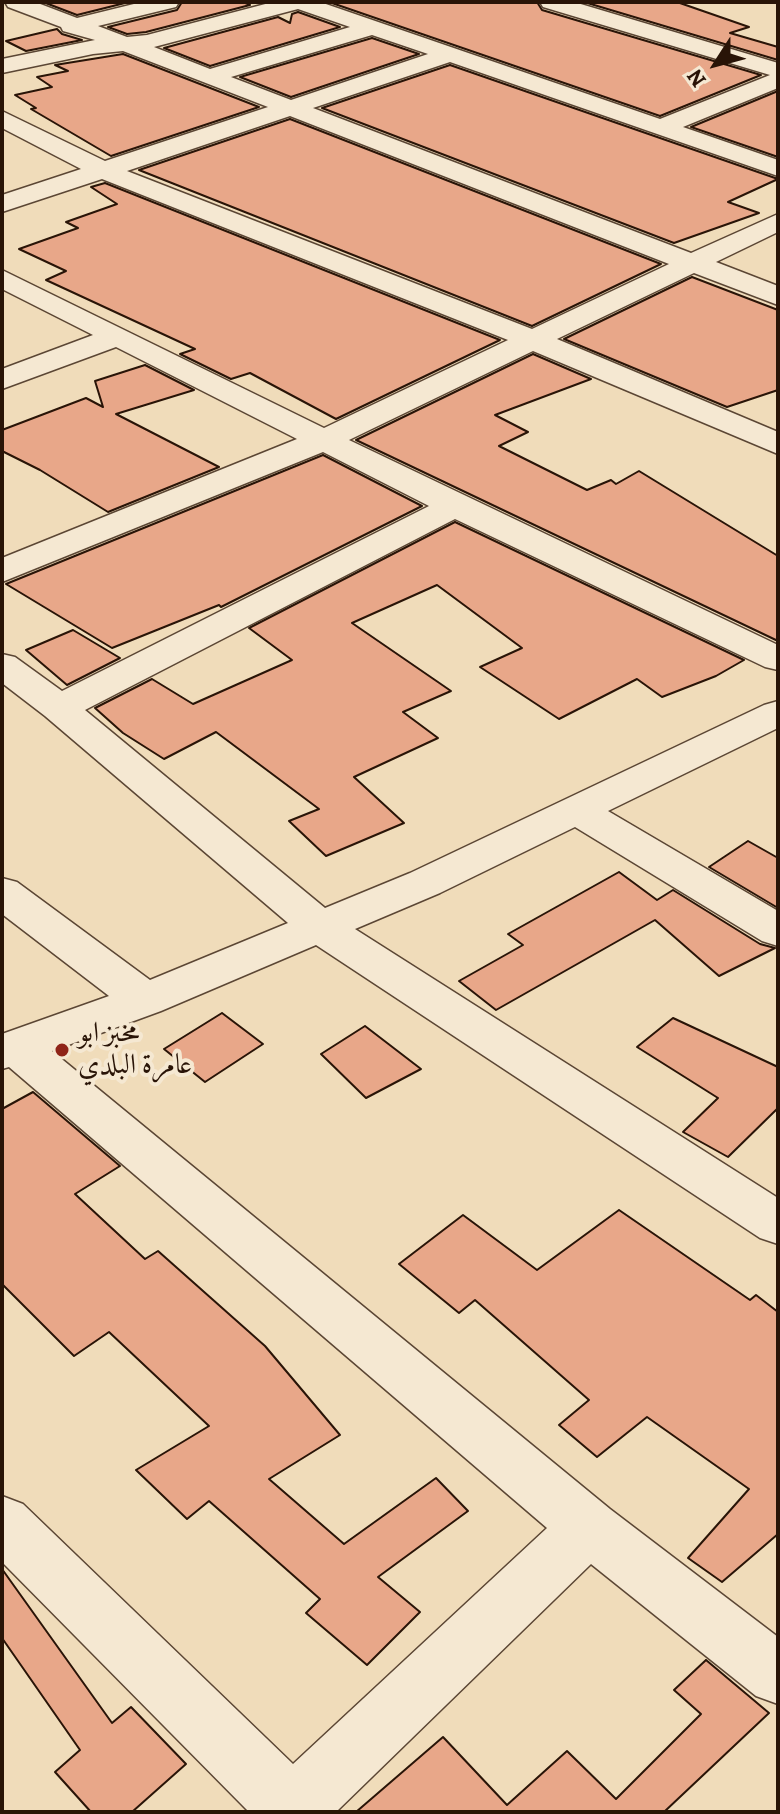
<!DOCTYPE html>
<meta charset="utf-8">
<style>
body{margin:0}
#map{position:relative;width:780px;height:1814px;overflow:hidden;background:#f0dcba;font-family:Alegreya,serif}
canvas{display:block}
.frame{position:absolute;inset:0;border:4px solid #291407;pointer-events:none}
.north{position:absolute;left:676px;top:24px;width:80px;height:80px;-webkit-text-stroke:6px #f5e8d2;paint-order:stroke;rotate:234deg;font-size:22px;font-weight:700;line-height:32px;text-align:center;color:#291407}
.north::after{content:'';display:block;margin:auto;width:28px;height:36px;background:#291407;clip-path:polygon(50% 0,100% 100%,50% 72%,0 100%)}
</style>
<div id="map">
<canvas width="780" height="1814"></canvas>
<div class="frame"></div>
<div class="north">N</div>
</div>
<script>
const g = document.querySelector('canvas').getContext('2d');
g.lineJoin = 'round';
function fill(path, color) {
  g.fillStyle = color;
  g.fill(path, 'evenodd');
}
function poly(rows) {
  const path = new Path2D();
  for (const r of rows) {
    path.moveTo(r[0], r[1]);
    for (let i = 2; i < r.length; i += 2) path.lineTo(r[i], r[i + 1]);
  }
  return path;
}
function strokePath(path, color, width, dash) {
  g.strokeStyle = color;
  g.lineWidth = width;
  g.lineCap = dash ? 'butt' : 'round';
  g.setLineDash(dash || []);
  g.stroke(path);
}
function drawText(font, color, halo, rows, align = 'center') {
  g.font = font + ' Alegreya,Amiri,serif';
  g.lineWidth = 8;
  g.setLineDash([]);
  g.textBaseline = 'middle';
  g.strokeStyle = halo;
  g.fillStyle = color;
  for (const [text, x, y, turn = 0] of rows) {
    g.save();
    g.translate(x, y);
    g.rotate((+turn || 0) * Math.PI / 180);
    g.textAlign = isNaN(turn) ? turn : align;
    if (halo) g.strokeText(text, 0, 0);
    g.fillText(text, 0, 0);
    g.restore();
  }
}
const building = poly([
 [43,2,129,2,77,15,43,2],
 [182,2,243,2,250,5,146,32,127,34,108,27,177,10,182,2],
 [329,2,537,2,542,10,761,75,660,116,329,2],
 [584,2,677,2,749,27,730,33,778,47,778,60,584,2],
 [298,12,340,27,210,66,164,48,278,17,290,23,292,14,298,12],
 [57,29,62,34,82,40,26,51,6,41,57,29],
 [372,38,419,54,291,97,240,77,372,38],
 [123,54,259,107,111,156,31,109,36,108,15,95,52,87,37,77,68,71,55,65,123,54],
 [450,65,778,179,728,202,759,213,674,243,322,108,450,65],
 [778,91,778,157,691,127,778,91],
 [290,119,661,264,532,326,139,170,290,119],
 [105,183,500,340,336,419,250,373,231,379,180,354,195,349,46,280,66,271,19,249,78,228,66,222,117,204,91,187,105,183],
 [692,277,778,310,778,390,727,407,564,339,692,277],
 [533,354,591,379,495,415,528,432,499,446,587,490,611,480,616,484,639,471,778,556,778,641,356,440,533,354],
 [145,365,194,390,116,414,219,467,108,512,40,470,2,451,2,430,86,398,103,407,95,381,145,365],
 [323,455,422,506,221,607,219,605,112,648,6,584,323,455],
 [455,522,744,660,716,676,662,697,637,679,559,719,480,667,522,648,437,585,352,623,451,691,403,712,438,738,354,777,404,823,326,856,289,821,319,809,216,732,164,759,123,733,95,708,152,679,193,704,292,660,249,628,455,522],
 [73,630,120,658,67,685,26,650,73,630],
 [748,841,778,858,778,908,709,867,748,841],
 [619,872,657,900,673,890,760,944,775,948,719,976,655,920,496,1010,459,981,523,945,508,934,619,872],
 [222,1013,263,1044,205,1082,164,1049,222,1013],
 [673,1018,778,1067,778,1108,728,1157,683,1132,718,1098,637,1047,673,1018],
 [365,1026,421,1069,366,1098,321,1054,365,1026],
 [33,1092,120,1166,75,1194,145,1259,158,1251,265,1346,340,1435,269,1479,344,1544,436,1478,468,1511,378,1577,420,1612,367,1665,306,1613,320,1599,209,1501,187,1519,136,1470,209,1426,109,1332,74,1356,2,1284,2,1109,33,1092],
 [619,1210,750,1300,756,1295,778,1312,778,1534,722,1582,688,1558,749,1489,647,1417,597,1457,559,1425,589,1400,475,1300,459,1313,399,1264,463,1215,537,1270,619,1210],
 [2,1569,112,1723,131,1707,186,1764,132,1812,91,1812,55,1772,80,1750,2,1638,2,1569],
 [706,1660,769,1713,664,1812,356,1812,443,1737,507,1805,567,1751,616,1799,701,1714,674,1690,706,1660]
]);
fill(building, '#e8a789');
strokePath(building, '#291407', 2);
const minor = poly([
 [5,2,35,2,77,18,142,2,179,2,176,7,98,26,127,37,147,35,273,2,320,2,660,119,770,75,543,7,540,2,574,2,778,63,778,88,683,127,778,160,778,176,450,62,313,108,691,253,778,214,778,232,716,262,778,286,778,305,694,273,557,339,778,432,778,454,533,351,349,440,778,645,778,670,765,667,455,519,85,710,325,908,410,873,764,705,778,701,778,728,608,811,778,911,778,946,762,941,575,827,440,893,355,929,778,1198,778,1244,760,1238,316,945,161,1011,52,1051,610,1509,778,1637,778,1704,756,1696,591,1564,336,1812,249,1812,2,1562,2,1496,23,1504,293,1764,547,1528,9,1067,2,1069,2,1034,109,996,2,914,2,878,17,882,150,980,288,923,45,716,2,683,2,654,15,657,62,691,429,506,323,452,2,582,2,558,297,439,116,347,2,389,2,369,93,335,2,289,2,270,324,428,508,340,102,179,2,212,2,195,81,169,2,128,2,111,105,161,268,107,123,51,93,54,2,73,2,59,95,40,63,31,61,27,8,7,5,2],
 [298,9,350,27,210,69,154,47,298,9],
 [372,35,428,54,291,100,231,77,372,35],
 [290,116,669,264,532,329,127,171,290,116]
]);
strokePath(minor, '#5b4634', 3);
fill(minor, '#f5e8d2');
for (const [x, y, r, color] of [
 [62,1050,8,"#8f2418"]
]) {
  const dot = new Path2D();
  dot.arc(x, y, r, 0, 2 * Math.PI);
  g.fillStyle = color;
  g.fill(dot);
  strokePath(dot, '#f5e8d2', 3);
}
drawText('28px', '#291407', '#f5e8d2', [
 ["مخبز ابو",78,1034],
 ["عامرة البلدي",78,1066]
], 'left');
</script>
